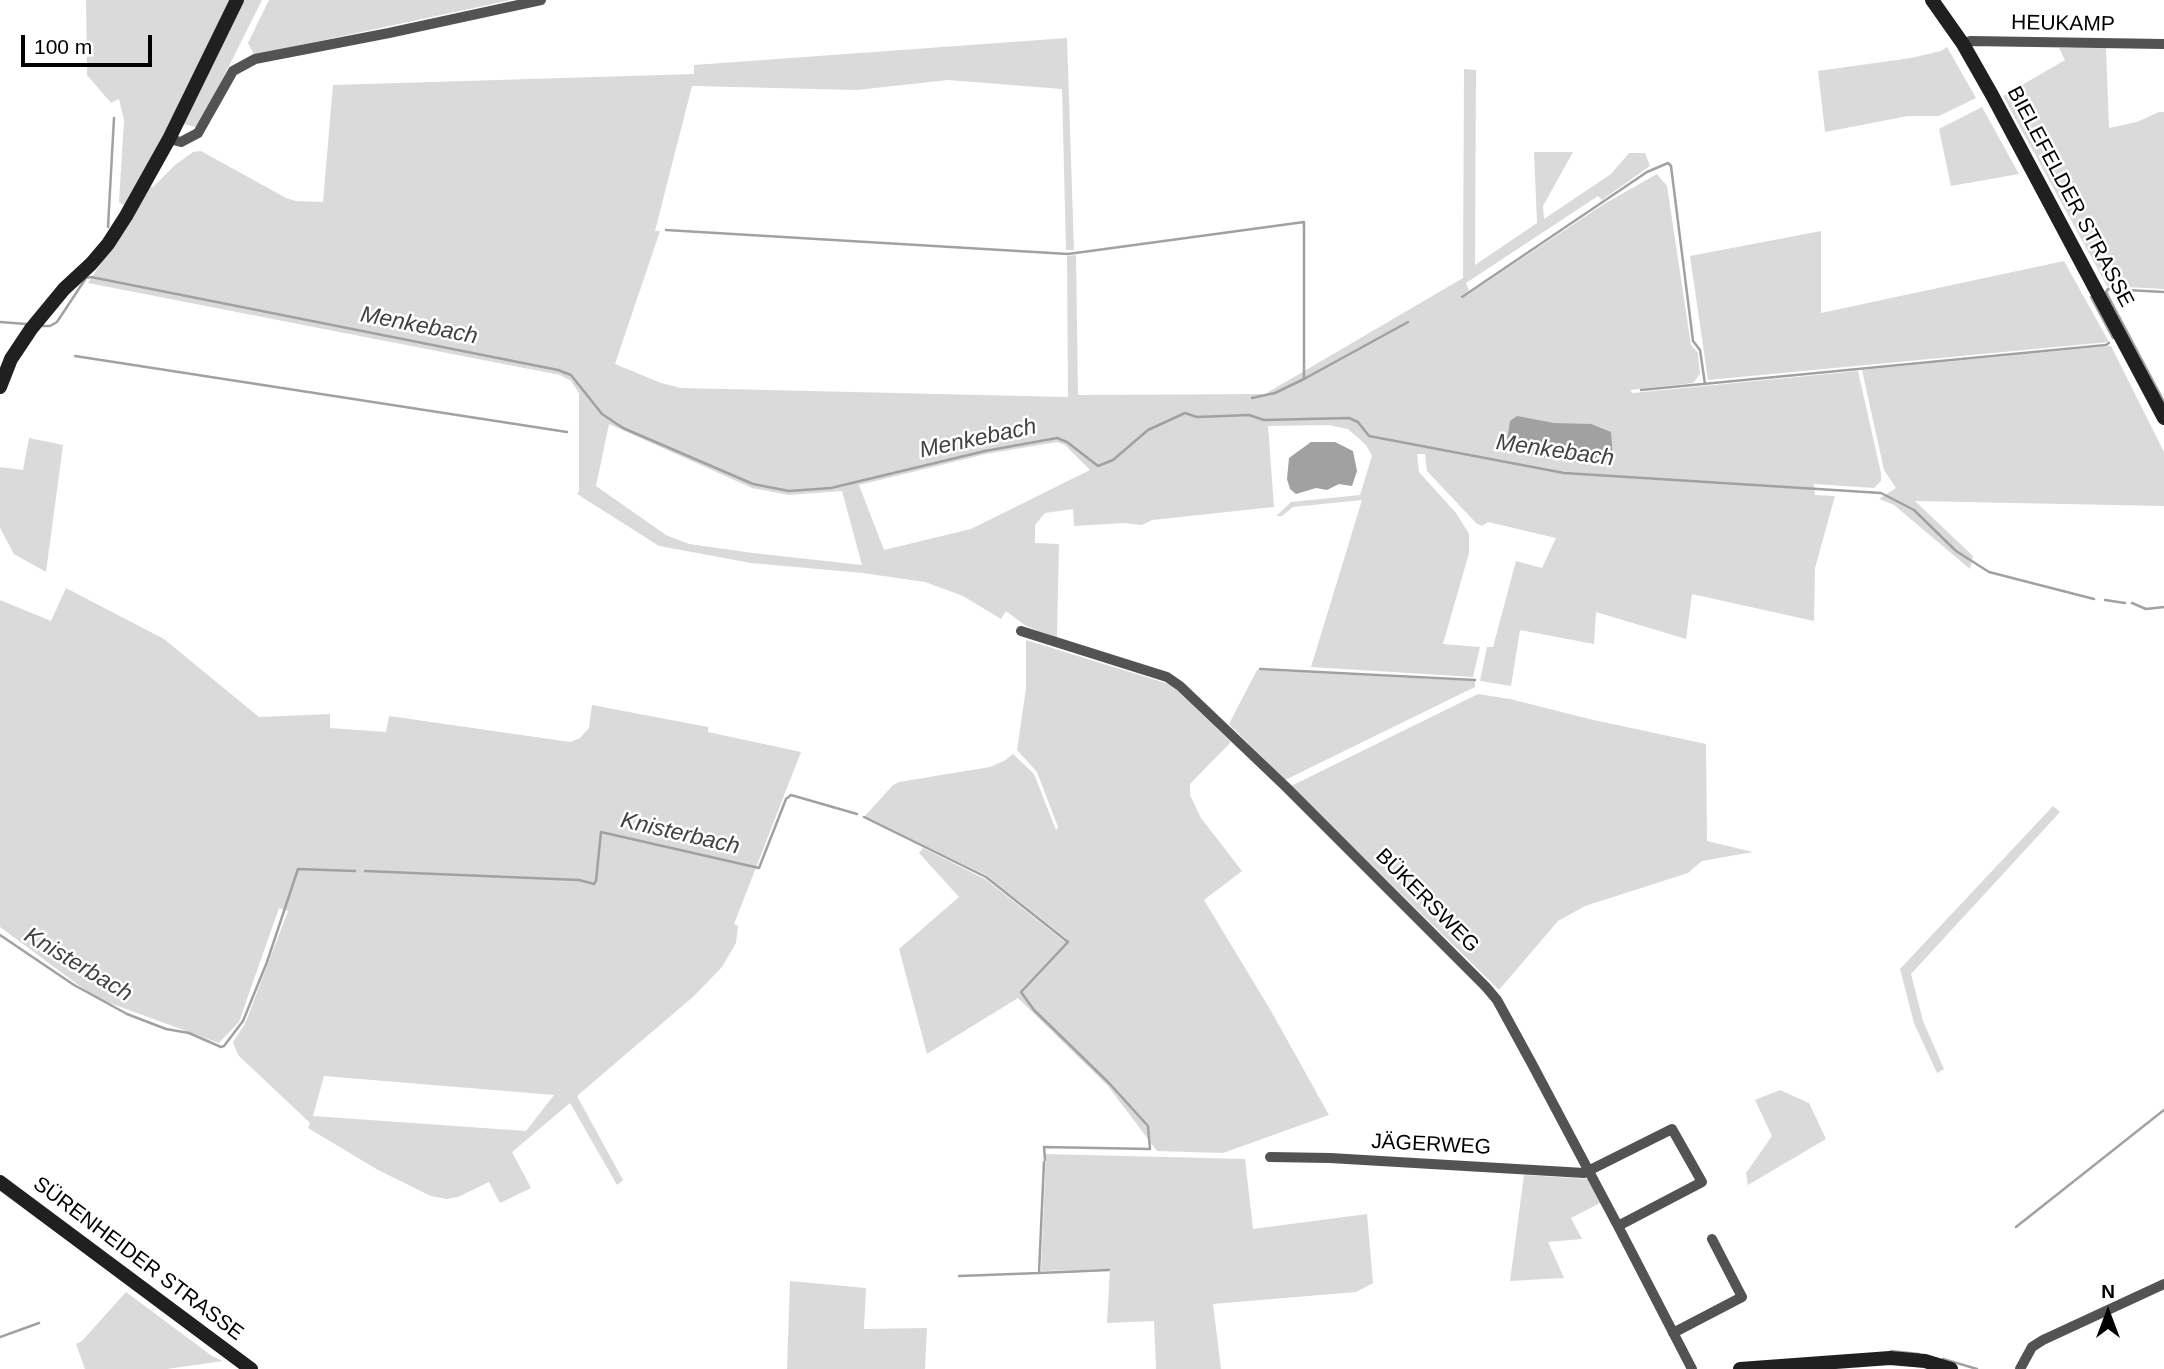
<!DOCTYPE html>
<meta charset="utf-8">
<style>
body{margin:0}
#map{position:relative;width:2164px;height:1369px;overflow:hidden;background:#fff;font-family:Helvetica,sans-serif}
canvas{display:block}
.north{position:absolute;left:2073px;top:1278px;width:70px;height:70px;-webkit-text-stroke:5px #fff;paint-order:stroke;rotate:0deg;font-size:19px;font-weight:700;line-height:28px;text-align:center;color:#000}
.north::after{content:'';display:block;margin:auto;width:24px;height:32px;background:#000;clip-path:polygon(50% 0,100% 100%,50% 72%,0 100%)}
.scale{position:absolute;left:21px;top:35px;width:131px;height:32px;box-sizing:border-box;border:4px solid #000;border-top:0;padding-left:9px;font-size:21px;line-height:24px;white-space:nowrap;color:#000;-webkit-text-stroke:5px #fff;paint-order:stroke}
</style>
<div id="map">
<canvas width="2164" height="1369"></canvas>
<div class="north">N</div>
<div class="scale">100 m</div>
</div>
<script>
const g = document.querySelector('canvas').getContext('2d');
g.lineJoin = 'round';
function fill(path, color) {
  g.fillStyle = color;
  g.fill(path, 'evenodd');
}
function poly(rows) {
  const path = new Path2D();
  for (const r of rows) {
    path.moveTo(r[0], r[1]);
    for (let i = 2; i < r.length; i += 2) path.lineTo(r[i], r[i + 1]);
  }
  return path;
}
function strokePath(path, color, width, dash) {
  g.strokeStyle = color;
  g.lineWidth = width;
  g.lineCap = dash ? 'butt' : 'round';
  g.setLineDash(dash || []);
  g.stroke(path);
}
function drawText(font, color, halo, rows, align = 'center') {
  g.font = font + ' Helvetica,sans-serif';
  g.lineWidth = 5;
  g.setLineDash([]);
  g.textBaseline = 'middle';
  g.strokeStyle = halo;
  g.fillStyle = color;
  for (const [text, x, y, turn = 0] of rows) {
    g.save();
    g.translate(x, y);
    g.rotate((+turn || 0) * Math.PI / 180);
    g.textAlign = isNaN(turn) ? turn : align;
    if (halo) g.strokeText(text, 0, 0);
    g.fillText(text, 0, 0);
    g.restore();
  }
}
fill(poly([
 [86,0,231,0,173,120,125,206,119,202,124,120,119,99,111,103,87,75],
 [244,0,262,0,204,116,195,127,183,124],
 [269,0,511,0,254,55,248,43],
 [1067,38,1074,250,1066,250,1062,89,948,80,857,90,692,86,655,231,660,231,615,364,661,383,681,388,1068,397,1067,256,1076,255,1078,395,1265,394,1463,278,1464,69,1476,70,1475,265,1537,223,1534,152,1573,152,1543,206,1544,219,1611,174,1629,153,1645,153,1650,166,1602,200,1598,196,1466,283,1469,290,1460,297,1461,299,1604,204,1657,174,1667,186,1691,345,1698,353,1700,374,1693,383,1630,390,1633,393,1858,371,1881,473,1881,481,1874,488,1814,484,1815,495,1835,496,1815,568,1814,621,1692,594,1686,639,1596,612,1594,644,1520,630,1511,686,1480,681,1487,647,1493,647,1516,561,1542,568,1556,538,1488,522,1482,526,1476,523,1427,471,1425,454,1417,454,1419,472,1456,513,1469,534,1469,553,1443,644,1480,647,1473,677,1311,667,1362,500,1293,507,1282,516,1276,516,1291,502,1360,495,1372,456,1366,445,1348,429,1328,425,1268,426,1274,507,1152,520,1142,525,1124,523,1074,526,1073,509,1045,513,1035,525,1035,543,1059,544,1057,638,1026,626,1006,611,1001,619,963,596,925,582,863,573,751,563,659,546,577,494,579,491,579,393,571,381,560,375,88,283,123,230,149,186,153,187,175,165,193,152,201,151,286,198,296,201,323,202,333,85,694,74,694,65],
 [609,424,752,488,789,495,842,491,862,565,753,553,689,544,666,535,596,486],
 [1057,442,1065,445,1090,470,971,529,884,550,859,485,986,454],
 [1947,47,1976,98,1939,116,1908,116,1825,132,1818,71,1911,58,1941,51],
 [2059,48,2106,48,2109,128,2137,122,2159,112,2164,112,2164,289,2107,286,2003,96,2065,60],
 [1982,107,2019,174,1951,186,1939,129],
 [1821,231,1821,313,2064,261,2109,342,1708,380,1690,256],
 [2111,346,2164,452,2164,506,1915,501,1973,556,1970,569,1894,505,1879,499,1896,488,1884,470,1862,370],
 [29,438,63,445,46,572,14,554,0,528,0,467,23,470],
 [66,588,164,639,259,717,330,714,330,728,386,732,389,716,570,742,580,738,589,728,592,705,708,727,708,732,801,752,734,924,738,926,736,943,722,967,694,996,577,1096,623,1180,617,1185,570,1103,512,1152,531,1188,500,1203,489,1182,458,1197,446,1199,431,1196,378,1170,308,1128,310,1123,238,1055,233,1042,245,1024,288,911,279,908,239,1022,219,1043,96,998,0,927,0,600,51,621],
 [324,1076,554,1095,526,1131,313,1116],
 [1026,640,1172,685,1231,742,1190,784,1190,795,1201,818,1242,871,1204,900,1271,1011,1329,1115,1223,1153,1157,1151,1108,1086,1018,998,927,1054,899,949,959,897,919,853,923,848,985,879,1064,941,1067,939,986,875,864,817,893,785,899,782,990,767,1004,761,1013,754,1034,774,1056,830,1058,827,1037,772,1017,750,1026,688],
 [1257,670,1475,681,1475,687,1285,780,1229,724],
 [1478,694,1510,699,1589,719,1706,744,1707,841,1753,852,1702,861,1688,873,1585,906,1558,921,1499,990,1291,786],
 [2053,806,2060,812,1911,974,1923,1021,1944,1069,1937,1073,1914,1023,1900,969],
 [1780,1090,1809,1103,1826,1139,1748,1185,1746,1173,1772,1136,1755,1100],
 [1046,1154,1245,1159,1253,1229,1367,1214,1373,1283,1356,1292,1213,1304,1221,1369,1156,1369,1154,1321,1107,1323,1110,1269,1041,1271],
 [1524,1175,1590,1179,1602,1202,1571,1218,1582,1239,1548,1242,1564,1278,1510,1281],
 [790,1281,866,1288,864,1329,927,1328,925,1369,787,1369],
 [126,1292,212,1356,223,1361,167,1369,85,1369,76,1344,82,1341]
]), '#dadada');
fill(poly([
 [1517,416,1554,423,1591,424,1611,432,1613,458,1608,465,1560,460,1509,451,1506,445,1509,428,1510,421],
 [1311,442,1335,442,1353,451,1357,471,1352,486,1339,484,1327,490,1316,488,1296,494,1290,489,1287,479,1289,458]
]), '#a1a1a1');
strokePath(poly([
 [108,227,114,118],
 [666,230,1068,254,1304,222,1304,379],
 [2108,289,2106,292,2164,402],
 [2108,289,2164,292],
 [1462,297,1647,172,1668,163,1671,166,1693,341,1700,350,1705,384],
 [2091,297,2113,338],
 [0,322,26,324],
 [42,326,50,326,57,322,86,278,91,277,558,370,571,375,602,414,623,428,753,484,789,491,831,488,985,451,1057,438,1067,442,1098,466,1113,460,1148,430,1185,413,1197,417,1249,415,1264,420,1349,418,1358,422,1369,436,1564,473,1881,493,1914,510,1956,551,1989,572,2094,599],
 [75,356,567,432],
 [1641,390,2106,345,2109,343],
 [1252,398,1275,393,1304,379,1408,322],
 [2105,600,2125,603],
 [2132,603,2146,609,2164,607],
 [1260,669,1475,680],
 [864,817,986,877,1068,942,1021,992,1034,1010,1109,1083,1148,1126,1150,1149,1044,1147,1045,1160],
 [365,871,579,880,594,884,596,881,601,832,759,868,786,799,791,795,857,814],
 [0,935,74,985,127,1014,166,1029,189,1033,221,1047,224,1046,243,1021,267,962,298,869,355,871],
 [2016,1227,2164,1110],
 [1039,1273,1109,1270],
 [959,1276,1039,1273,1044,1162],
 [0,1337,39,1323],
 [1891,1351,1919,1354],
 [1943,1359,1977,1369]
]), '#a1a1a1', 2.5);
strokePath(poly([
 [1963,44,1970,41,2164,44],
 [169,139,181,142,198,133,233,71,255,59,389,33,541,0],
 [1021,631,1167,677,1180,686,1285,786,1486,987,1497,1000,1532,1064,1618,1226,1692,1369],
 [1270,1157,1330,1158,1584,1173,1672,1129,1702,1182,1618,1226],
 [1673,1333,1742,1297,1712,1239],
 [2020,1369,2032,1347,2043,1340,2164,1284]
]), '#535353', 10);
strokePath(poly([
 [1932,0,1963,44,1992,95,2164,418],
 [0,387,11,359,31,329,64,289,91,264,108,244,126,216,169,139,237,0],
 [0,1182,251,1369],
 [1740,1369,1890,1358,1925,1361,1951,1369]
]), '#202020', 14);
drawText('21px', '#000', '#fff', [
 ["HEUKAMP",2063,24,1],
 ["BIELEFELDER STRASSE",2070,197,62],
 ["BÜKERSWEG",1427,901,45],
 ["JÄGERWEG",1431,1145,3],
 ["SÜRENHEIDER STRASSE",138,1259,37]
]);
drawText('italic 23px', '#424242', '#fff', [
 ["Menkebach",419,326,11],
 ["Menkebach",978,439,-12],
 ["Menkebach",1555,451,8],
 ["Knisterbach",680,834,13],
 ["Knisterbach",78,965,31]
]);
</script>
